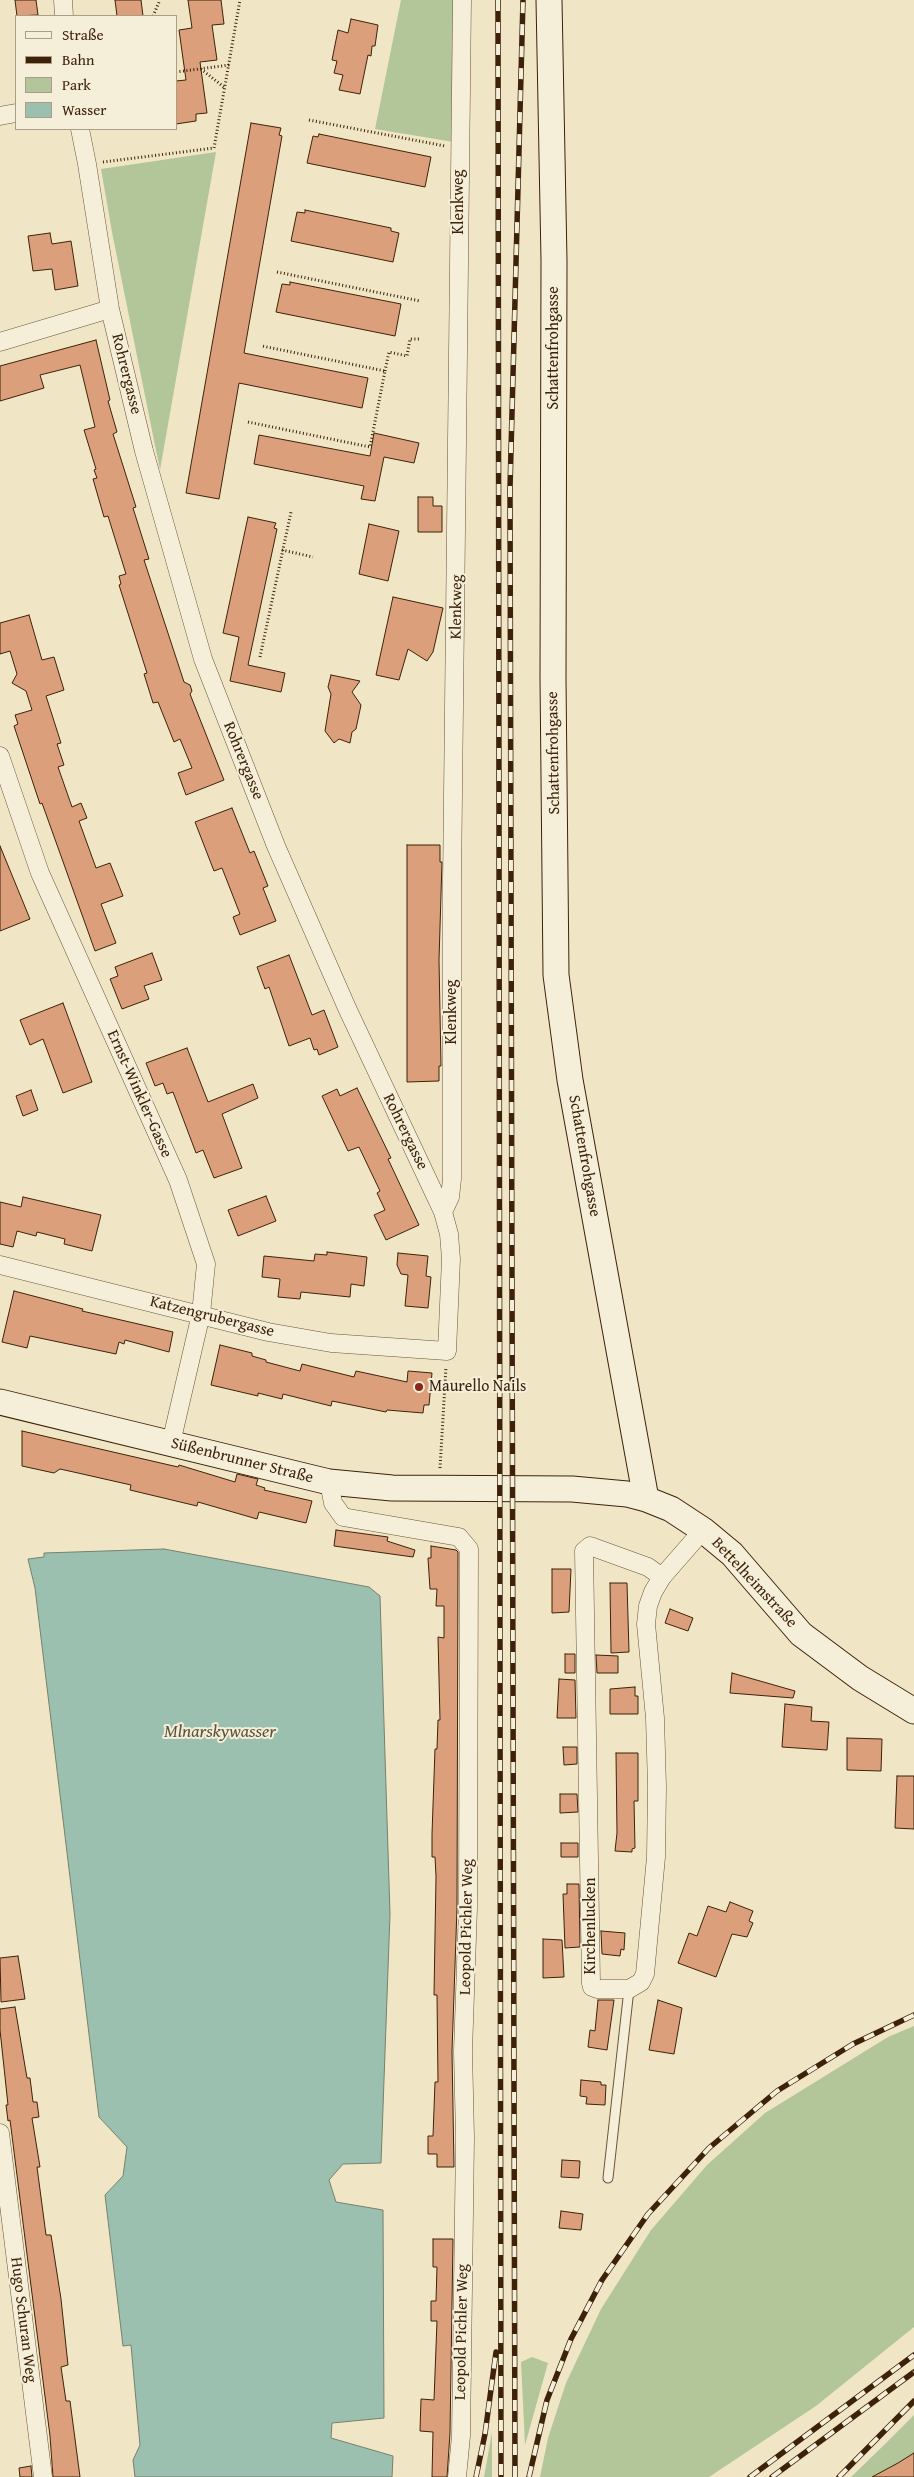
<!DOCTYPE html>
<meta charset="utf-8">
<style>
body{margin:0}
#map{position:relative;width:914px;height:2477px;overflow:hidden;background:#f0e6c6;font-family:"Gentium Book Plus",serif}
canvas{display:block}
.legend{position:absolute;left:15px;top:15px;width:162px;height:115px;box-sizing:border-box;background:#f5efda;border:1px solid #ab9d86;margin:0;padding:6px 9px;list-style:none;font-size:15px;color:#3d2209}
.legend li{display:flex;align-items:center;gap:10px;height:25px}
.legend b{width:25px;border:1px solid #ab9d86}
</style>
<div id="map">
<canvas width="914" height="2477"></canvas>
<ul class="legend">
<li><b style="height:6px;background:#f5efda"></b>Straße</li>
<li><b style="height:6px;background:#3d2209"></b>Bahn</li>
<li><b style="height:14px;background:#b3c69a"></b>Park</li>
<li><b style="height:14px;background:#9bc0b0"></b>Wasser</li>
</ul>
</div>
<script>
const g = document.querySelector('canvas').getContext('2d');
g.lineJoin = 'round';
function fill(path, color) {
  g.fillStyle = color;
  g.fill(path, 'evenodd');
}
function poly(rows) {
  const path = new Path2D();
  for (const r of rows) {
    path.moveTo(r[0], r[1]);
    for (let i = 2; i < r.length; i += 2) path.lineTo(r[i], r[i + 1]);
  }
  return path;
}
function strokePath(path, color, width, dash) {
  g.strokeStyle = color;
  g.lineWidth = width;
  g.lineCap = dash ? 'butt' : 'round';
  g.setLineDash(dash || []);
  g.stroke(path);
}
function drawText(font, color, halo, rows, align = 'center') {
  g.font = font + ' "Gentium Book Plus",serif';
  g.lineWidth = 4;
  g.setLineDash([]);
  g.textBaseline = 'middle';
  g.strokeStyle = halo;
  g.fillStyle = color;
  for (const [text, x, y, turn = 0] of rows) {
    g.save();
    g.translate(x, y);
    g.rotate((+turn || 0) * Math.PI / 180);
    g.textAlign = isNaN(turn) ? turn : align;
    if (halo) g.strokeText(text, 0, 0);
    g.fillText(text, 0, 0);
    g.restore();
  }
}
fill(poly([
 [401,0,457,0,454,142,375,129],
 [216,152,160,470,112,232,101,169],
 [914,2026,914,2327,816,2406,709,2477,540,2477,548,2438,566,2383,601,2309,651,2230,707,2165,765,2113,888,2037],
 [532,2357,548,2363,525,2445,521,2362],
 [914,2415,914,2477,851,2477,885,2444],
 [492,2432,492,2477,484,2477]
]), '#b3c69a');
const water = poly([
 [164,1549,369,1587,380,1596,390,1914,381,2163,343,2164,329,2180,336,2202,383,2210,384,2418,332,2423,331,2438,393,2456,392,2477,135,2477,133,2460,140,2445,131,2345,123,2346,105,2195,123,2176,127,2147,99,2117,35,1588,28,1559,44,1557,44,1553,164,1549]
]);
fill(water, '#9bc0b0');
strokePath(water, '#75816d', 1);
const building = poly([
 [15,0,36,0,38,15,17,16,15,0],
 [115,0,141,0,143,16,117,16,115,0],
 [188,0,221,0,224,24,212,25,217,60,200,62,207,113,196,114,196,121,176,124,176,81,186,80,179,30,192,28,188,0],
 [351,19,378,25,375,46,372,46,371,56,368,55,360,94,339,90,343,75,334,73,337,61,332,60,338,30,348,33,351,19],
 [251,123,281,128,279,135,282,136,244,353,368,378,362,408,239,383,219,499,186,493,251,123],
 [319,134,431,157,425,187,307,163,313,136,318,137,319,134],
 [305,210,391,228,391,231,399,233,393,262,291,241,297,212,305,213,305,210],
 [50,233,52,244,71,241,78,286,55,290,52,269,33,271,28,236,50,233],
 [290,282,401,304,395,336,276,312,282,284,290,285,290,282],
 [96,340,110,400,108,401,117,432,113,434,136,507,133,508,149,559,144,560,184,682,190,685,192,691,190,694,224,780,186,795,178,773,192,768,180,739,174,742,158,702,153,703,144,674,147,673,119,585,121,584,119,576,126,574,108,516,104,517,93,479,97,478,94,470,96,469,84,430,95,427,80,365,40,375,44,388,0,401,0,366,96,340],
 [374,433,419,443,414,463,384,457,375,501,361,499,364,486,254,464,259,435,370,456,374,433],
 [418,497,433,497,433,506,442,506,442,532,418,532,418,497],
 [248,517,276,523,274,528,277,529,248,665,285,673,281,692,230,681,239,637,223,633,248,517],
 [369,524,399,531,388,581,359,574,369,524],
 [393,597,443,608,433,652,427,661,408,649,399,680,376,675,393,597],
 [29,615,42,660,54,657,64,690,46,696,61,743,57,744,64,765,58,767,72,807,81,803,87,818,79,821,96,868,110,863,123,896,101,904,116,943,95,951,42,803,40,804,14,726,18,724,15,715,32,710,26,691,12,683,17,674,10,651,0,654,0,623,29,615],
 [331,675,360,681,352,692,361,705,356,729,352,732,350,743,339,739,334,743,325,731,331,694,328,687,331,675],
 [232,808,250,853,254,851,268,886,263,888,276,921,240,935,233,917,240,914,222,868,214,871,195,822,232,808],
 [407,845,440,845,440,862,442,862,439,960,441,1066,439,1066,439,1081,407,1082,407,845],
 [0,846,30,919,0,931,0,846],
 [152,953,162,980,144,986,149,999,122,1009,110,979,118,976,115,967,152,953],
 [289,955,312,1015,324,1010,338,1047,319,1055,317,1049,314,1050,310,1038,289,1046,269,987,265,989,257,967,289,955],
 [63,1003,92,1082,63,1093,43,1039,30,1045,20,1020,63,1003],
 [187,1048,208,1102,253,1084,258,1098,222,1114,242,1168,214,1178,203,1150,196,1153,173,1092,167,1094,163,1083,155,1086,146,1063,187,1048],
 [357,1088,391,1158,388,1159,419,1225,386,1240,374,1215,385,1210,377,1193,380,1191,359,1147,348,1151,322,1096,337,1089,340,1096,357,1088],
 [31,1090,38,1110,23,1116,16,1096,31,1090],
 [266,1196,276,1221,238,1236,228,1210,266,1196],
 [23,1197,101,1215,92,1251,64,1244,65,1239,37,1232,36,1236,17,1231,13,1247,0,1244,0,1202,21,1207,23,1197],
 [327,1252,367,1257,364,1286,351,1284,350,1297,301,1292,300,1299,278,1297,280,1279,262,1277,264,1256,314,1261,315,1254,327,1255,327,1252],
 [398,1253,428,1256,426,1276,431,1277,428,1308,405,1306,408,1275,401,1274,397,1265,398,1253],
 [14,1291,83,1309,82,1311,173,1332,169,1352,125,1340,124,1344,119,1342,116,1354,30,1336,27,1348,2,1342,14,1291],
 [220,1345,252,1353,252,1356,266,1360,266,1362,300,1371,302,1364,354,1377,356,1371,407,1382,408,1371,432,1373,429,1405,424,1405,423,1413,387,1410,386,1412,332,1401,331,1406,283,1394,282,1399,258,1393,258,1396,211,1385,220,1345],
 [22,1431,178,1467,179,1465,235,1482,237,1474,258,1479,256,1485,265,1488,264,1490,312,1501,306,1523,259,1512,257,1519,198,1502,197,1506,130,1490,131,1485,78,1473,60,1469,54,1473,22,1466,22,1431],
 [336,1530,388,1537,387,1541,415,1550,413,1557,334,1546,336,1530],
 [431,1546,456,1550,458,1552,457,1908,452,2051,454,2167,437,2167,437,2154,428,2154,428,2136,433,2136,435,2082,438,2082,437,1995,434,1995,436,1876,435,1857,432,1857,432,1834,435,1749,437,1749,438,1720,440,1720,438,1637,444,1638,444,1606,436,1606,437,1589,430,1589,428,1558,431,1558,431,1546],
 [552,1569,571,1569,569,1612,552,1613,552,1569],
 [610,1583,627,1583,629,1652,611,1653,610,1583],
 [670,1609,693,1618,688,1631,665,1623,670,1609],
 [565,1654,575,1654,575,1673,565,1673,565,1654],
 [596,1655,618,1656,618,1673,597,1673,596,1655],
 [732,1673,795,1691,793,1698,730,1693,732,1673],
 [559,1679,575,1680,576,1718,557,1718,559,1679],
 [635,1687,635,1696,638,1696,638,1714,610,1714,610,1689,635,1687],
 [785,1704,812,1707,811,1721,829,1722,827,1750,782,1747,785,1704],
 [847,1738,882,1739,881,1771,847,1770,847,1738],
 [563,1747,577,1747,577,1764,564,1765,563,1747],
 [616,1753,638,1753,638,1801,634,1801,635,1848,632,1849,632,1852,615,1851,617,1833,616,1753],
 [897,1776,914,1776,914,1829,895,1828,897,1776],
 [560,1794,577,1794,578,1812,560,1813,560,1794],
 [561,1843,578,1843,578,1857,561,1857,561,1843],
 [567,1884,579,1884,580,1947,565,1948,563,1894,567,1894,567,1884],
 [730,1902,753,1911,749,1921,753,1923,747,1937,732,1934,716,1977,678,1963,689,1933,697,1936,708,1906,726,1912,730,1902],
 [601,1931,625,1933,624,1950,621,1949,620,1956,602,1954,601,1931],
 [543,1939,562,1940,564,1977,543,1978,543,1939],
 [18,1956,25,1999,1,2002,0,1958,18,1956],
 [598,2000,614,2000,607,2050,588,2047,590,2030,595,2031,598,2000],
 [658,2000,682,2008,674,2054,649,2050,658,2000],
 [15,2007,27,2078,30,2078,33,2102,37,2102,39,2117,32,2118,40,2167,37,2167,46,2235,51,2235,61,2299,68,2365,61,2367,66,2401,70,2401,80,2477,53,2477,50,2436,10,2120,8,2121,6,2105,8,2105,0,2030,0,2009,15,2007],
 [581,2080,601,2082,601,2085,606,2085,605,2105,586,2104,587,2097,580,2096,581,2080],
 [562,2160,580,2161,579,2178,561,2177,562,2160],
 [561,2211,583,2214,581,2230,559,2228,561,2211],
 [433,2239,453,2239,450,2433,447,2477,432,2477,433,2432,420,2431,421,2399,434,2400,437,2321,431,2321,431,2301,436,2301,437,2267,433,2267,433,2239],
 [914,2453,914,2477,872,2477,898,2463,914,2453],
 [31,2466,32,2477,20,2477,19,2468,31,2466]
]);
fill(building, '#db9f7b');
strokePath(building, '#3d2209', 1);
const lane = poly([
 [608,2178,629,1989]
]);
const street = poly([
 [63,0,64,16],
 [0,116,16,113],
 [0,342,110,309],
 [0,756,40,873,178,1180,206,1264,201,1314,171,1443],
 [443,1212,450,1197,452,1179,452,883,462,0],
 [0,1265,268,1332,331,1343,447,1351,451,1259,449,1234,443,1212,347,1008,276,846,203,659,144,451,110,309,87,164,80,129],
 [329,1482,333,1503,343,1517,459,1537,469,1549,468,1908,463,2051,465,2137,461,2436,457,2477],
 [662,1577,648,1567,590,1546,584,1551,591,1983,592,1987,597,1989,629,1989,641,1982,645,1974,656,1857,657,1787,655,1718,646,1624,648,1606,653,1592,662,1577,703,1530],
 [0,2133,43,2477]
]);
const secondary = poly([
 [549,0,554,260,553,678,556,975,570,1080,646,1499],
 [0,1402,329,1482,392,1488,572,1489,627,1494,646,1499,671,1509,703,1530,732,1554,801,1634,860,1678,914,1711]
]);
strokePath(lane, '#6a5338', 11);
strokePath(street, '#6a5338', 19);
strokePath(secondary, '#3d2209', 27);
strokePath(poly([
 [153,16,160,0],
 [201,69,225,88],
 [176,72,229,65],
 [309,120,445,146],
 [103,162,214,148,240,0],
 [277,272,420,301],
 [385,371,389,352,407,356,410,339,419,339],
 [248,422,370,447,385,371,262,346],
 [282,550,313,557],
 [260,657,291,512],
 [440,1468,446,1367]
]), '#3d2209', 3, [1, 2.5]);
strokePath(lane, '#f5efda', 9);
strokePath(street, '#f5efda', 18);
strokePath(secondary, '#f5efda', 25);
const rail = poly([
 [498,0,501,2477],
 [476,2477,485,2434,496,2352],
 [515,2477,510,488,523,0],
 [529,2477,547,2400,571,2339,602,2280,648,2214,709,2148,777,2091,853,2044,914,2015],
 [750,2477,914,2355],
 [772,2477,914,2372],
 [839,2477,914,2401]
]);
strokePath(rail, '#3d2209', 5.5);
strokePath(rail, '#f5efda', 4, [11]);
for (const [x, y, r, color] of [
 [419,1387,5,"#8f2418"]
]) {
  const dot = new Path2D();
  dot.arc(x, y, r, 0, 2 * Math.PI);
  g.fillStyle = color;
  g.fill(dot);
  strokePath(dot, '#f5efda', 2);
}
drawText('16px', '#3d2209', '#f5efda', [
 ["Klenkweg",459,202,-90],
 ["Schattenfrohgasse",554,348,-90],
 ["Rohrergasse",126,374,76],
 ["Klenkweg",457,607,-89],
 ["Schattenfrohgasse",554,753,-91],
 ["Rohrergasse",243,761,68],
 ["Klenkweg",452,1012,-90],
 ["Ernst-Winkler-Gasse",139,1094,66],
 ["Rohrergasse",405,1132,64],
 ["Schattenfrohgasse",584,1156,80],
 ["Katzengrubergasse",212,1317,14],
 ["Süßenbrunner Straße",242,1461,14],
 ["Bettelheimstraße",754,1583,47],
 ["Kirchenlucken",591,1926,-90],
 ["Leopold Pichler Weg",467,1927,-89],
 ["Hugo Schuran Weg",23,2320,83],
 ["Leopold Pichler Weg",462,2332,-89]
]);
drawText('16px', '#3d2209', '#f5efda', [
 ["Maurello Nails",429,1387]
], 'left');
drawText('italic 18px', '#59513b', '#f5efda', [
 ["Mlnarskywasser",220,1732]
]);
</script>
